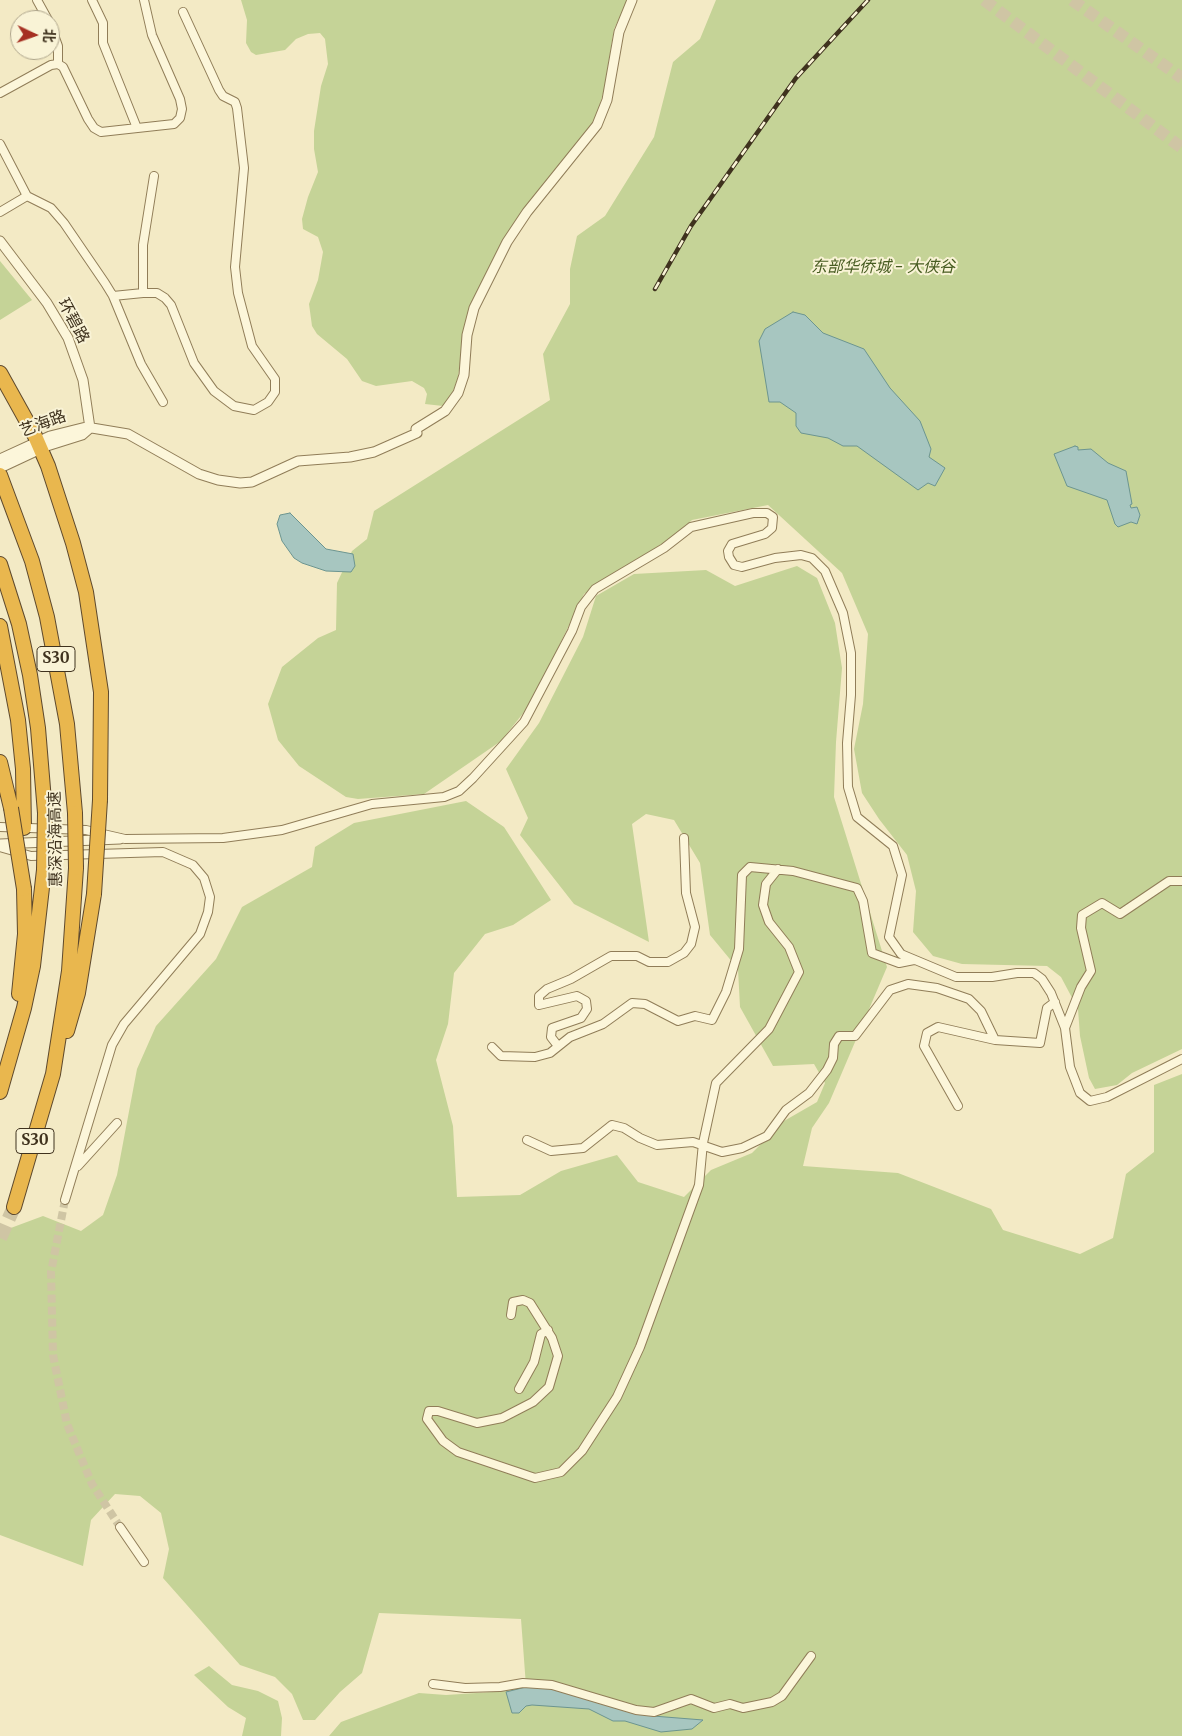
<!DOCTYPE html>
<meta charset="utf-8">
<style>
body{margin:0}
#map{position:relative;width:1182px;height:1736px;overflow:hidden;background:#f3eac5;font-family:Merriweather,"Noto Sans SC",serif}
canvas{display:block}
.north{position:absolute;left:10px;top:10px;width:50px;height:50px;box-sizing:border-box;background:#f9f3d6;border:1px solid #afa68c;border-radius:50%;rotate:93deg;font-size:14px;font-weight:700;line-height:20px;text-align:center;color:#3f321e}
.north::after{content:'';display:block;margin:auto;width:18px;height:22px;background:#a63022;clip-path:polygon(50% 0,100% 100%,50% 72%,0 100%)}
</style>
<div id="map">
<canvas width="1182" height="1736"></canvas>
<div class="north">北</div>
</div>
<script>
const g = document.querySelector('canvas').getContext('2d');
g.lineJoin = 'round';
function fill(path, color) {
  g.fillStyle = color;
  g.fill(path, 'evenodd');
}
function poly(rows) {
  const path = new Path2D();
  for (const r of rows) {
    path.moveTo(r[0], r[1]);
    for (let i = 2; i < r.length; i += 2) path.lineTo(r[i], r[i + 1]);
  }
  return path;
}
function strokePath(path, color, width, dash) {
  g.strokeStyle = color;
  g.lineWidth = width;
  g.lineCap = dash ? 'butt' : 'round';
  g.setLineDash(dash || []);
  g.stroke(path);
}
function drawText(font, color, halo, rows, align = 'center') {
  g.font = font + ' Merriweather,"Noto Sans SC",serif';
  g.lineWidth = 4;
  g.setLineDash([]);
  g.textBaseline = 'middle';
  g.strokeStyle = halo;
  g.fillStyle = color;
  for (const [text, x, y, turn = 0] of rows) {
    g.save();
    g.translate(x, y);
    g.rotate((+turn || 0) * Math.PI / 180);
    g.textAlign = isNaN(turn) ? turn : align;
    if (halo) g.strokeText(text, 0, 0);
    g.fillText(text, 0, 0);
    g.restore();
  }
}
fill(poly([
 [241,0,628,0,614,29,604,90,594,125,518,218,506,237,472,301,466,322,458,377,452,394,443,406,425,404,427,394,424,388,412,381,376,386,362,381,347,359,317,334,312,326,309,304,318,280,323,252,318,237,303,229,302,219,308,197,318,172,314,149,314,131,321,86,328,64,325,39,320,33,308,34,296,39,285,50,256,55,251,52,246,43,247,20],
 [716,0,1182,0,1182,1049,1132,1073,1117,1085,1095,1089,1089,1078,1080,1036,1078,1009,1061,977,1047,966,962,964,933,956,913,932,916,891,907,855,879,819,862,793,854,749,863,704,868,634,842,573,768,505,692,520,677,534,584,594,532,702,501,741,424,794,358,799,346,797,299,766,278,740,268,704,282,667,318,638,336,630,337,583,352,551,367,539,374,511,550,400,543,354,570,304,570,269,577,236,605,216,654,137,673,62,700,39],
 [0,261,32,300,0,320],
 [797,566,817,578,835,623,842,668,836,742,834,797,887,967,829,1103,812,1128,803,1166,898,1173,991,1209,1003,1230,1080,1254,1113,1238,1126,1174,1154,1152,1154,1085,1182,1074,1182,1736,329,1736,341,1722,419,1693,446,1695,492,1692,526,1686,521,1619,379,1613,362,1673,340,1692,315,1720,303,1720,292,1694,275,1677,240,1665,163,1578,169,1549,161,1513,140,1496,115,1494,91,1520,83,1566,0,1535,0,1232,43,1216,81,1231,103,1215,117,1175,137,1069,156,1026,216,959,242,907,312,867,315,847,354,823,466,801,504,827,551,900,513,925,485,934,454,973,448,1024,436,1060,453,1126,457,1197,520,1195,561,1171,617,1155,638,1182,684,1197,711,1170,752,1153,784,1121,817,1102,825,1083,814,1064,773,1066,740,1007,738,969,710,935,700,863,674,820,646,814,632,824,649,942,574,904,520,835,528,818,506,769,539,723,583,637,596,596,634,574,706,570,735,586],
 [209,1666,232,1685,258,1691,278,1701,282,1718,281,1736,242,1736,246,1718,228,1707,194,1675]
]), '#c5d397');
const water = poly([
 [793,312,805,315,823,333,864,349,890,388,920,421,931,449,929,457,945,468,935,486,928,483,918,490,857,446,843,446,828,438,801,433,796,426,796,413,780,402,769,402,759,341,765,329,793,312],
 [1075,446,1078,447,1078,450,1091,449,1108,463,1126,471,1132,504,1130,505,1131,508,1137,507,1140,515,1137,524,1131,522,1118,527,1115,524,1107,500,1067,486,1054,454,1075,446],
 [290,513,326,549,353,554,355,566,351,572,326,571,302,563,294,558,282,541,277,524,280,515,290,513],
 [530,1686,543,1686,653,1716,703,1720,692,1729,661,1732,625,1721,613,1721,589,1709,532,1705,526,1706,519,1713,512,1713,506,1692,530,1686]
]);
fill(water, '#a7c6c0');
strokePath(water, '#6c9590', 1);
strokePath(poly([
 [65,1200,51,1272,53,1355,67,1424,92,1484,120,1527]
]), '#cfc5a4', 8, [8, 4]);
strokePath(poly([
 [984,0,1182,148],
 [1072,0,1182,78]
]), '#cfc5a4', 12, [12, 6]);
strokePath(poly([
 [0,1238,14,1207]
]), '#cfc5a4', 14, [14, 7]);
const minor = poly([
 [37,0,48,20],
 [92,0,103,23,103,43,137,128],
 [50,24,58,46,58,64],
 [0,93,51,65,58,64,63,67,88,119,94,128,101,132,174,124,180,118,182,109,180,99,152,35,144,0],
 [0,144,27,196,0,212],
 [27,196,51,208,64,223,105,283,113,296,141,364,163,402],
 [143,293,143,245,154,176],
 [113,296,143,293,157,293,165,298,171,305,194,363,214,391,234,406,254,410,268,402,275,392,275,379,252,346,238,293,235,267,244,168,237,108,235,102,223,96,219,90,183,12],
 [0,827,86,830,125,839,223,838,282,830,372,804,444,797,459,791,473,778,524,722,572,631,581,607,595,589,664,548,691,527,753,513,767,513,773,517,772,528,765,534,732,544,728,551,729,557,734,565,742,567,775,558,801,555,812,558,825,571,843,613,851,653,851,695,847,743,848,787,857,817,893,846,902,875,889,937,901,954,956,977,992,977,1017,973,1034,973,1042,979,1051,993,1065,1028,1070,1067,1080,1093,1090,1101,1107,1097,1182,1059],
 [0,847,31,856,163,852,193,865,204,878,210,897,208,912,200,934,124,1024,112,1045,65,1200],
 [1065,1028,1081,987,1091,971,1081,928,1082,915,1102,903,1120,914,1169,881,1182,881],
 [558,1046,551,1037,552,1028,581,1018,587,1009,586,1001,577,996,539,1005,539,996,547,989,571,979,611,956,637,956,649,962,668,962,684,953,691,944,695,927,686,893,684,838],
 [492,1047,501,1056,535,1057,550,1053,570,1037,603,1024,632,1003,645,1004,678,1021,695,1016,712,1020,726,992,739,949,742,875,750,867,793,871,857,888,863,901,872,953,899,963,914,960],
 [958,1106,924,1046,927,1033,938,1027,995,1040],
 [527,1140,551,1151,583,1148,612,1125,624,1128,640,1138,657,1145,693,1142,722,1152,742,1148,767,1136,786,1110,809,1093,827,1070,833,1058,834,1044,839,1036,855,1036,890,990,908,984,937,988,969,999,981,1011,995,1040,1040,1043,1047,1008,1055,1002],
 [78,1166,117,1123],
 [511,1315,513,1302,523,1300,530,1303,552,1338,558,1356,549,1387,533,1402,502,1418,477,1423,438,1411,429,1411,427,1419,443,1441,458,1452,535,1478,561,1472,582,1451,617,1397,640,1347,699,1185,703,1143,716,1083,769,1029,799,972,789,947,769,922,763,905,766,884,778,869],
 [519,1389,534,1362,541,1334,548,1330],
 [120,1527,144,1562],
 [433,1684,465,1688,500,1687,523,1683,552,1685,636,1710,654,1712,691,1699,714,1708,730,1704,743,1708,772,1702,782,1696,811,1656]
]);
const tertiary = poly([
 [0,241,47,303,68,338,83,380,90,428],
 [0,459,50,436,86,427,128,434,199,474,218,480,240,483,252,482,298,461,350,457,374,452,417,433,416,429,445,411,458,393,464,375,467,335,474,308,507,242,527,212,597,125,607,100,619,32,632,0],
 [0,468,47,446,82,435,90,428],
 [0,844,120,839]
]);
const motorway = poly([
 [0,373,35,436,48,466,73,543,86,592,101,692,100,800],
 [0,475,32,561,47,617,67,724,75,813],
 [0,564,19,624,30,675,38,728,45,813],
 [0,626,18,720,23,769,24,828],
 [0,762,11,808],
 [19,994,25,934,24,889],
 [67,1031,78,993,94,894],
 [0,1092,24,1008,33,966,44,870],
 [14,1207,53,1074,69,971,76,868]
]);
strokePath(minor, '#907d58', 10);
strokePath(tertiary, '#907d58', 11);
strokePath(motorway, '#5e492d', 16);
strokePath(minor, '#fcf6da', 8);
strokePath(tertiary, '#fcf6da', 9);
strokePath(motorway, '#e9b74e', 14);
const rail = poly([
 [655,289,691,226,796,78,868,0]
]);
strokePath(rail, '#3f321e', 4.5);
strokePath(rail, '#f9f3d6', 2.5, [8]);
const motorwayBridge = poly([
 [11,808,24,889],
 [75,813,76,868],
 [44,870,45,813],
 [94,894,100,800]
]);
strokePath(motorwayBridge, '#5e492d', 16, []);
strokePath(motorwayBridge, '#e9b74e', 14);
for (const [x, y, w] of [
 [56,659,38],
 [35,1141,38]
]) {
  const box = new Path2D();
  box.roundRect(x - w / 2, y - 12.5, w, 25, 4);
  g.fillStyle = '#f9f3d6';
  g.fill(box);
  strokePath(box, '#3f321e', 1);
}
drawText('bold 15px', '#3f321e', null, [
 ["S30",56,659],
 ["S30",35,1141]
]);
drawText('italic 16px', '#485d22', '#f9f3d6', [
 ["东部华侨城 - 大侠谷",883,267]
]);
drawText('16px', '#3f321e', '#f9f3d6', [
 ["环碧路",73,321,62],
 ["艺海路",43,424,-20],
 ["惠深沿海高速",56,839,-91]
]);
</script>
